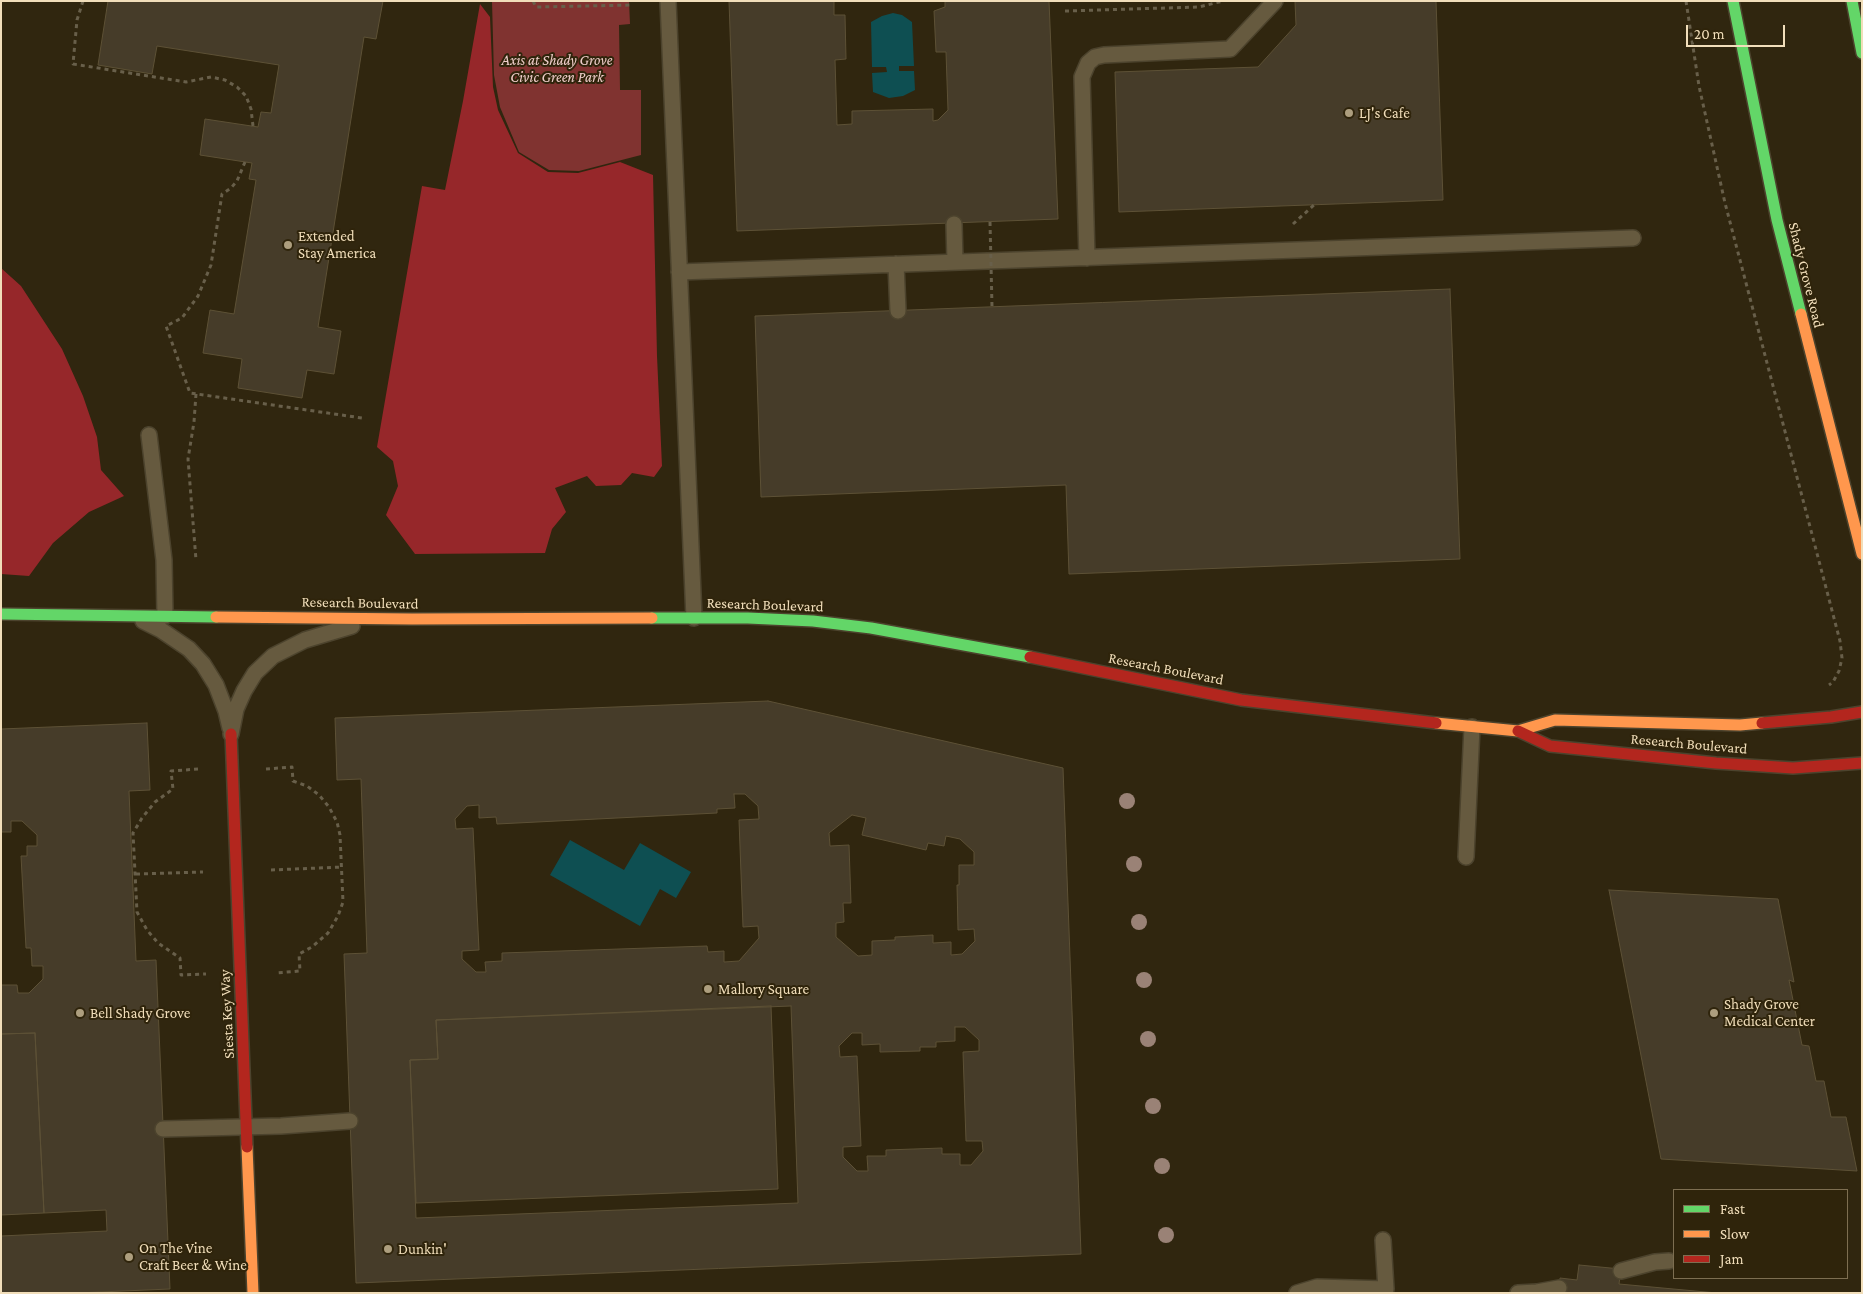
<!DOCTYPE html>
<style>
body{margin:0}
#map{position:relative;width:1863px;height:1294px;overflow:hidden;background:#30260f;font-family:"Crimson Pro",serif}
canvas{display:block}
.frame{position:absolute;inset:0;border:2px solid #f1deba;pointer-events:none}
.legend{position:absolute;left:1673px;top:1189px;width:175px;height:90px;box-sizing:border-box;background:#2f240b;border:1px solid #7d6e51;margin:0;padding:6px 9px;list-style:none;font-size:15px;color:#f1deba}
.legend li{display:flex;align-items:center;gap:10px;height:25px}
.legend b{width:25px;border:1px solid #7d6e51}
.scale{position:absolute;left:1686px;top:25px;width:99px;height:22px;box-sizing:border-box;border:2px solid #f1deba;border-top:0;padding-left:6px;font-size:15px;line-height:18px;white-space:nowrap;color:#f1deba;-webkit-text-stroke:4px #2f240b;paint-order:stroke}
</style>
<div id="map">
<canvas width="1863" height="1294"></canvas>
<div class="frame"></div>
<ul class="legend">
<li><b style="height:6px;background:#63d668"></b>Fast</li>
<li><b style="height:6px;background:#ff974d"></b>Slow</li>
<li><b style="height:6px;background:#b3261e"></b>Jam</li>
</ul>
<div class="scale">20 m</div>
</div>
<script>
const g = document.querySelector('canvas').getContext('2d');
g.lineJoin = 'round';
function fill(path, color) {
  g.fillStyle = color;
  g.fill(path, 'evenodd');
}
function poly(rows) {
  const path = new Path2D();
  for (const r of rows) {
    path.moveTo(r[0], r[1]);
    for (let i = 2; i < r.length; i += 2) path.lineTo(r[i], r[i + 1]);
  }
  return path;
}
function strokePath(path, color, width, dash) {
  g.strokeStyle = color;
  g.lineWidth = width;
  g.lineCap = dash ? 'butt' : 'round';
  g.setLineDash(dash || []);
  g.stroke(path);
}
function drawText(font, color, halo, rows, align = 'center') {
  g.font = font + ' "Crimson Pro",serif';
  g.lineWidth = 4;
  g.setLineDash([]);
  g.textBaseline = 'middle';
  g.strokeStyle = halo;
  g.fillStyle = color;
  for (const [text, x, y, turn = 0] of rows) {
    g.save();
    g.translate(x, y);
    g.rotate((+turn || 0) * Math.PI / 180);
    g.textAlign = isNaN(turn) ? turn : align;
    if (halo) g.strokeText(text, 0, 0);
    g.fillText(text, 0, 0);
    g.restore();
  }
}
fill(poly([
 [492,1,629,1,630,24,619,25,620,90,641,90,641,155,579,171,549,170,519,152,500,107,494,75]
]), '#803330');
fill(poly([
 [480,4,490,17,493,87,498,110,518,153,548,172,578,173,620,162,653,175,657,356,662,466,654,477,632,473,621,485,596,486,587,476,555,488,566,512,552,529,545,553,415,554,386,515,398,486,393,461,377,447,422,186,445,190,463,101],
 [1,268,21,286,62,349,83,396,97,437,101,470,124,496,89,512,53,543,29,576,1,574]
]), '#96272a');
fill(poly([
 [893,13,902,15,912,22,914,66,899,66,899,71,914,71,915,90,903,96,889,98,873,92,872,73,887,72,886,67,872,67,871,22,882,16],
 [570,840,624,870,640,843,691,872,676,898,660,889,640,926,550,875]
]), '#0e4f52');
const building = poly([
 [108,1,383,1,376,39,364,37,318,327,341,331,334,374,307,370,302,398,238,388,242,359,203,353,210,310,234,314,256,180,249,179,252,163,200,155,205,119,258,127,261,112,271,113,279,65,157,46,152,74,98,65,108,1],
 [729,1,834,1,834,15,845,15,846,59,835,60,837,125,852,124,852,111,933,109,933,121,938,120,948,110,946,52,936,52,934,11,945,7,945,1,1049,1,1058,219,737,231,729,1],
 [1295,1,1436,1,1443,200,1119,212,1115,72,1258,67,1296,25,1295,1],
 [1450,289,1460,559,1069,574,1066,485,761,497,755,316,1450,289],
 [768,701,1063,768,1081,1254,356,1283,344,954,367,953,361,779,337,780,335,718,768,701],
 [734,794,745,794,758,806,759,819,739,820,743,927,758,926,759,938,739,961,724,962,724,951,708,952,707,946,502,953,502,961,485,962,486,972,476,972,462,959,462,951,479,950,473,828,456,829,455,819,467,806,479,805,479,818,496,817,497,824,717,813,717,809,735,808,734,794],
 [852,815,866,818,862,835,926,850,928,843,944,846,946,836,960,839,974,852,974,865,959,865,959,885,957,885,958,930,974,929,975,941,962,954,951,955,951,942,933,943,933,935,895,937,895,940,872,941,872,955,858,956,836,937,836,923,844,922,843,903,851,903,849,845,830,846,829,833,852,815],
 [791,1006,798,1203,416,1218,410,1060,438,1059,436,1020,791,1006],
 [955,1027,965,1027,979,1040,979,1051,963,1052,966,1141,982,1141,983,1151,971,1165,960,1165,960,1154,942,1154,942,1148,886,1150,886,1156,867,1156,868,1171,857,1171,843,1157,843,1147,861,1146,857,1056,840,1057,839,1046,852,1033,862,1033,862,1045,880,1044,880,1052,920,1051,920,1047,936,1047,936,1042,955,1041,955,1027],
 [147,723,150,790,129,791,136,961,156,960,170,1289,76,1293,1,1293,1,1236,107,1231,106,1210,44,1213,35,1033,1,1034,1,985,17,985,18,993,29,993,43,979,43,966,32,966,31,948,26,948,21,856,27,856,27,846,37,846,37,835,22,821,11,821,11,832,1,832,1,729,147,723],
 [1609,890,1778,899,1794,982,1789,980,1802,1045,1809,1046,1816,1081,1824,1081,1831,1117,1846,1117,1857,1171,1661,1159,1609,890],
 [771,1006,778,1189,416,1203,410,1060,438,1059,436,1020,771,1006],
 [35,1033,44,1213,1,1215,1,1034,35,1033],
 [1579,1265,1621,1269,1619,1284,1717,1293,1559,1293,1560,1278,1577,1280,1579,1265]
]);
fill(building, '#463c29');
strokePath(building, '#5d5136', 1);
const lane = poly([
 [668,1,694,618],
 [954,224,955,262],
 [1087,258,1082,77,1088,63,1095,57,1104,55,1230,49,1275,1],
 [896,264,898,311],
 [679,272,1633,238],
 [149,435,164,560,165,616],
 [143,621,161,630,189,649,203,664,216,685,226,711,230,728],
 [231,734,236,709,244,691,255,673,273,656,305,640,352,626],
 [1466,857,1472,727],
 [163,1129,281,1126,350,1121],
 [1621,1271,1655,1262,1669,1261],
 [1297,1293,1317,1287,1386,1289,1383,1240],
 [1518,1293,1537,1292,1559,1288]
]);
const fast = poly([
 [1733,1,1777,220,1801,314],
 [1852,1,1862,53],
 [1,614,216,617],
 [652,618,748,618,813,621,871,628,1030,657]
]);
const slow = poly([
 [1801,314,1862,554],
 [216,617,412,619,652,618],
 [1436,723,1518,731,1555,720,1740,725,1762,723],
 [247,1147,253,1293]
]);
const jam = poly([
 [1030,657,1241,700,1436,723],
 [1762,723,1831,717,1862,712],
 [1518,731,1550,746,1716,763,1793,768,1862,763],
 [231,734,247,1147]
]);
strokePath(lane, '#4c432d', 18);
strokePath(fast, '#4c432d', 14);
strokePath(slow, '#4c432d', 14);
strokePath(jam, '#4c432d', 14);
strokePath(poly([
 [83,1,77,20,73,64,186,82,211,77,225,80,237,87,246,96,251,109,253,126],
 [533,1,536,7,632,5],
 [1686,1,1699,86,1725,203,1840,641,1842,658,1839,671,1833,682,1829,685],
 [1065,11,1199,7,1223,1],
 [245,162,237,181,231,188,222,194,211,265,198,296,182,318,166,326,190,393,362,418],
 [1293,224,1314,205],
 [196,394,194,422,188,459,196,560],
 [198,769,171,771,173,789,155,802,142,818,133,833,137,912,147,930,158,943,180,958,181,975,206,974],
 [266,769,292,767,293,781,307,786,319,795,329,807,337,822,340,835,343,902,338,916,328,933,312,947,299,954,300,971,275,973],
 [271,870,342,867],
 [136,874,203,872]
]), '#685f4a', 3, [4, 4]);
strokePath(lane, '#665a3f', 15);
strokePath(fast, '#63d668', 11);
strokePath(slow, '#ff974d', 11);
strokePath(jam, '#b3261e', 11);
strokePath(poly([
 [990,222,992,307]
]), '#685f4a', 3, [4, 4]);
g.fillStyle = '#9a8276';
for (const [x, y] of [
 [1127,801],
 [1134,864],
 [1139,922],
 [1144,980],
 [1148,1039],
 [1153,1106],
 [1162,1166],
 [1166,1235]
]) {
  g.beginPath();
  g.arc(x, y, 8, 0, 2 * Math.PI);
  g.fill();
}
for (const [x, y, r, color] of [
 [1349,113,5,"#ad9e7e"],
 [288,245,5,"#ad9e7e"],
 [708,989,5,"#ad9e7e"],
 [80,1013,5,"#ad9e7e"],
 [1714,1013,5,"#ad9e7e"],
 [388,1249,5,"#ad9e7e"],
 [129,1257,5,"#ad9e7e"]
]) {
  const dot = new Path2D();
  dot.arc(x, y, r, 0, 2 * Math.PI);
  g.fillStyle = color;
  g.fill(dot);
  strokePath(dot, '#2f240b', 2);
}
drawText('italic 15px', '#f0cecb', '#2f240b', [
 ["Axis at Shady Grove",557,60],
 ["Civic Green Park",557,77]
]);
drawText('15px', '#f1deba', '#2f240b', [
 ["LJ's Cafe",1359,113],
 ["Extended",298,236],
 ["Stay America",298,253],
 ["Mallory Square",718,989],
 ["Shady Grove",1724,1004],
 ["Medical Center",1724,1021],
 ["Bell Shady Grove",90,1013],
 ["On The Vine",139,1248],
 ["Craft Beer & Wine",139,1265],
 ["Dunkin'",398,1249]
], 'left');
drawText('15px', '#f1deba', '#2f240b', [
 ["Shady Grove Road",1806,275,76],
 ["Research Boulevard",360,603,1],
 ["Research Boulevard",765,605,2],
 ["Research Boulevard",1166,669,11],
 ["Research Boulevard",1689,744,5],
 ["Siesta Key Way",227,1014,-93]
]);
</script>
